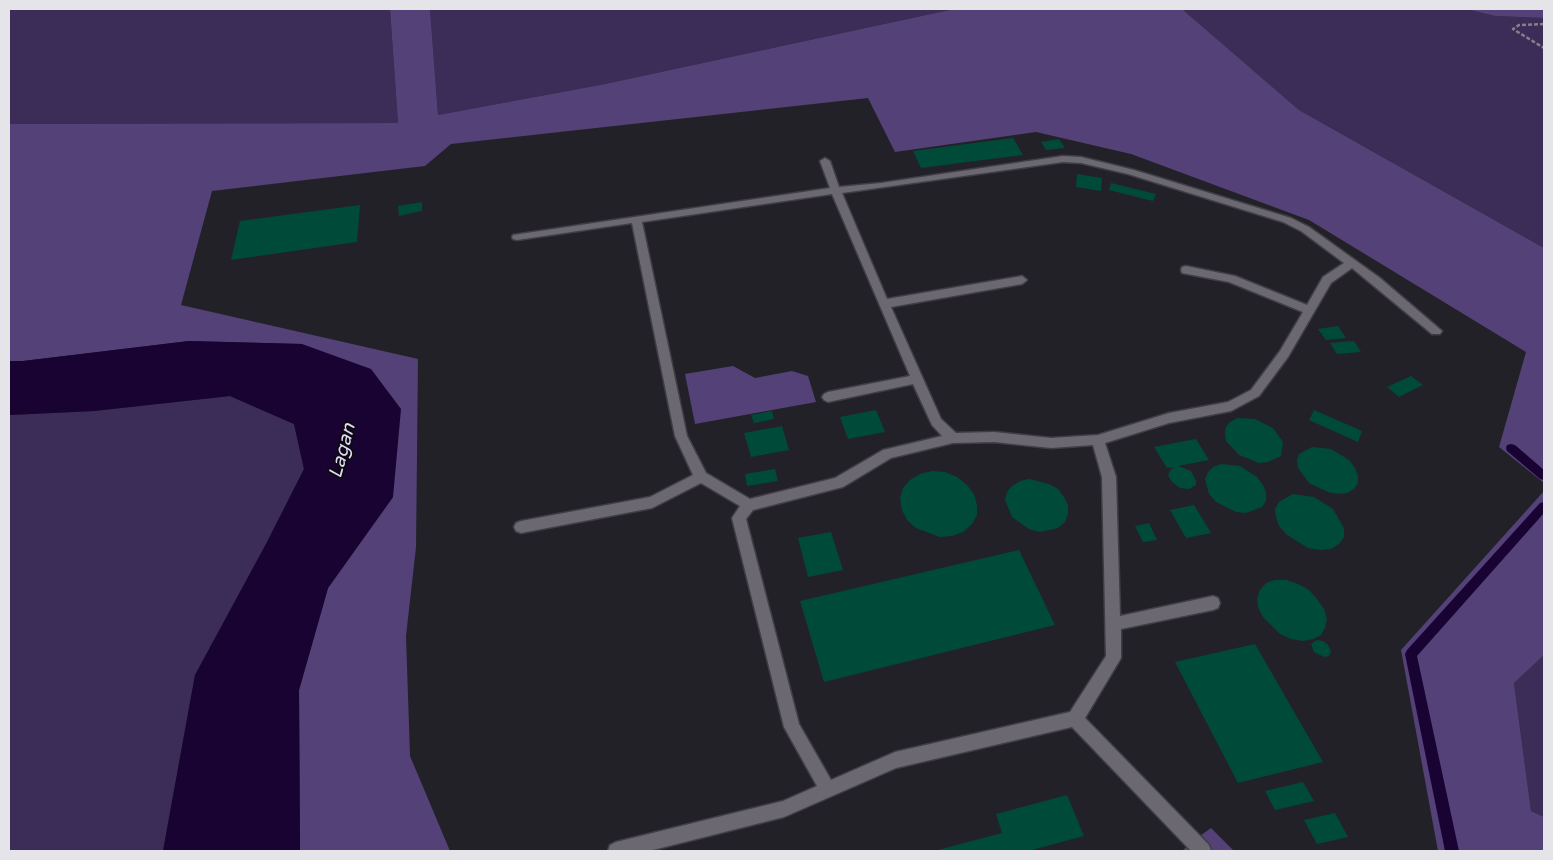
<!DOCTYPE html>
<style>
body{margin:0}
#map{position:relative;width:1553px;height:860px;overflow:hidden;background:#232128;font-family:"Varela Round",sans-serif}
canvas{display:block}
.frame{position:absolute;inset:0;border:10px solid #e5e4e9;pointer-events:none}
</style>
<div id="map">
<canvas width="1553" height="860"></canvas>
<div class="frame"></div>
</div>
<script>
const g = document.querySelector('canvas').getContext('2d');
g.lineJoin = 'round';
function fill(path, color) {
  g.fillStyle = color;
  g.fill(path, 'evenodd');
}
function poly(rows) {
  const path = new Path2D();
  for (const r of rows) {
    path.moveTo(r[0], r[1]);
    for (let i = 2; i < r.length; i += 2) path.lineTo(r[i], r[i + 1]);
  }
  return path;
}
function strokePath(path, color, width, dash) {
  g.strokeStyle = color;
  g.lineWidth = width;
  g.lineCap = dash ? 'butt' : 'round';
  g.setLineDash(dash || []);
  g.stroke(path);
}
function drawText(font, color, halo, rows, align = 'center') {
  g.font = font + ' "Varela Round",sans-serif';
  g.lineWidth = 4;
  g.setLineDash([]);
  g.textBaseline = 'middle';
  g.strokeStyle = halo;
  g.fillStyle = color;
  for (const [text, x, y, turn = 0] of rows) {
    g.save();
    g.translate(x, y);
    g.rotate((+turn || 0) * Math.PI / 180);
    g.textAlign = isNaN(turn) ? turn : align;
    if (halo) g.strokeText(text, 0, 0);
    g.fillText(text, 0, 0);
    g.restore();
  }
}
fill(poly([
 [9,9,390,9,398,123,9,124],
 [430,9,954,9,605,84,438,115],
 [1182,9,1466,9,1495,16,1544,18,1544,248,1299,110],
 [230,396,294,424,304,469,266,544,195,675,163,851,9,851,9,415,94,411],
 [1544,655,1544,817,1531,811,1514,683]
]), '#3c2c58');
fill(poly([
 [390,9,430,9,438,115,605,84,954,9,1182,9,1299,110,1544,248,1544,483,1499,447,1526,352,1309,220,1131,154,1036,132,895,152,868,98,451,144,425,166,212,191,181,305,418,359,416,547,406,636,410,756,450,851,300,851,299,690,328,588,393,497,302,344,189,341,23,361,9,361,9,124,398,123],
 [1466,9,1544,9,1544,18,1495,16],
 [733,366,755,378,792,371,808,376,816,402,695,424,685,374],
 [1544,491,1544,655,1514,683,1531,811,1544,817,1544,851,1438,851,1401,650],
 [1211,828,1234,851,1182,851,1193,841]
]), '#544177');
fill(poly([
 [189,341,302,344,371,369,401,409,393,497,328,588,299,690,300,851,163,851,195,675,266,544,304,469,294,424,230,396,94,411,9,415,9,361,23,361]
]), '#190333');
fill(poly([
 [1511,444,1515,445,1544,470,1544,480,1540,479,1507,451,1506,448,1507,445,1511,444],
 [1544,502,1544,513,1417,656,1459,851,1445,851,1405,654,1407,650,1540,503,1544,502]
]), '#190333');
fill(poly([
 [1013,138,1023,155,921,168,913,151],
 [1059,139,1065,148,1046,150,1041,142],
 [1077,174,1102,178,1101,191,1076,187],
 [1111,183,1156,194,1153,201,1109,190],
 [422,202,422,211,399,216,398,206],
 [360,205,357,242,231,260,240,221],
 [1338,326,1346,338,1326,340,1318,329],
 [1354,341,1361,352,1337,354,1330,343],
 [1411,376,1423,385,1399,397,1387,387],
 [876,410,885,432,848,439,840,417],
 [1314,410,1362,431,1358,442,1309,420],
 [772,411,774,419,754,423,751,415],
 [1238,418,1255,419,1273,428,1283,442,1281,456,1268,462,1259,463,1239,455,1226,441,1225,434,1226,427,1230,422],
 [782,426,789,450,751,457,744,433],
 [1196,439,1209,460,1178,466,1191,471,1196,481,1196,485,1189,489,1180,488,1172,482,1168,475,1171,469,1175,467,1167,468,1154,447],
 [1312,447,1331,449,1349,460,1355,468,1358,476,1358,483,1354,489,1347,493,1338,494,1328,492,1309,483,1298,468,1297,460,1299,454],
 [1221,464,1240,466,1257,477,1263,485,1266,493,1266,501,1262,507,1246,513,1236,512,1216,502,1209,494,1205,479,1208,472,1213,467],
 [775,469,778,481,747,486,745,474],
 [932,471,945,472,957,477,967,485,974,494,977,505,977,515,972,524,963,532,952,536,940,537,916,528,907,520,902,510,900,498,903,488,910,480,920,474],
 [1029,479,1049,484,1058,489,1064,497,1068,505,1068,514,1065,522,1058,528,1040,532,1029,529,1012,517,1005,500,1007,492,1012,486,1020,481],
 [1293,494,1314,497,1333,509,1344,528,1344,537,1339,544,1331,549,1321,550,1308,548,1287,535,1279,526,1276,517,1275,509,1279,502],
 [1194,505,1211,533,1186,538,1170,510],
 [1149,523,1157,540,1143,542,1135,526],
 [831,532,843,570,808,577,798,538],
 [1019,550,1055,625,824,682,800,601],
 [1275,580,1286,580,1298,584,1309,590,1317,599,1324,609,1327,619,1325,628,1321,635,1313,639,1303,641,1291,639,1280,634,1263,617,1258,607,1257,598,1260,590,1266,583],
 [1317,640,1323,641,1328,645,1331,651,1329,656,1324,657,1314,652,1311,644],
 [1255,644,1323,762,1238,783,1175,662],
 [1303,782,1314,801,1275,810,1265,791],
 [1067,795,1084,836,1028,851,938,851,938,850,1002,833,996,814],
 [1335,813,1348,837,1317,844,1304,820]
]), '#004a3a');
const minor = poly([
 [1063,156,1081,157,1134,170,1291,218,1309,227,1380,278,1442,331,1440,334,1432,334,1352,268,1331,283,1288,357,1259,396,1231,411,1169,423,1105,443,1116,477,1120,616,1213,596,1218,598,1220,603,1218,608,1213,610,1121,629,1121,658,1085,718,1209,845,1211,851,1191,851,1072,727,896,768,784,817,649,851,608,851,610,845,616,842,783,801,817,786,784,727,732,518,740,506,701,483,652,508,521,533,516,531,514,527,516,523,521,521,650,497,693,475,675,436,632,223,517,240,513,239,512,237,513,235,830,188,820,161,825,158,830,161,839,187,881,183,1063,156],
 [1063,162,1081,163,1128,174,1283,222,1301,231,1344,263,1323,277,1307,305,1235,276,1186,266,1182,267,1181,270,1182,273,1229,282,1303,312,1280,351,1251,390,1228,402,1169,413,1098,435,1051,438,994,432,956,433,941,419,891,307,1022,284,1027,280,1022,276,887,299,842,193,1063,162],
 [832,194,910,376,828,392,824,394,822,397,824,400,828,402,913,384,932,425,942,436,883,450,835,478,750,499,706,473,687,436,642,222,832,194],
 [994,442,1051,448,1093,445,1102,477,1106,656,1070,712,895,752,831,780,799,724,746,519,753,510,843,487,891,458,953,443,994,442]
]);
strokePath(minor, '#403e45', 3);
strokePath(poly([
 [1544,24,1519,25,1513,29,1544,48]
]), '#838187', 2.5, [4, 2]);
fill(minor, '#6b6871');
drawText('italic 19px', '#e3d9fb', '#0c0b0e', [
 ["Lagan",343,451,-75]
]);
</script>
